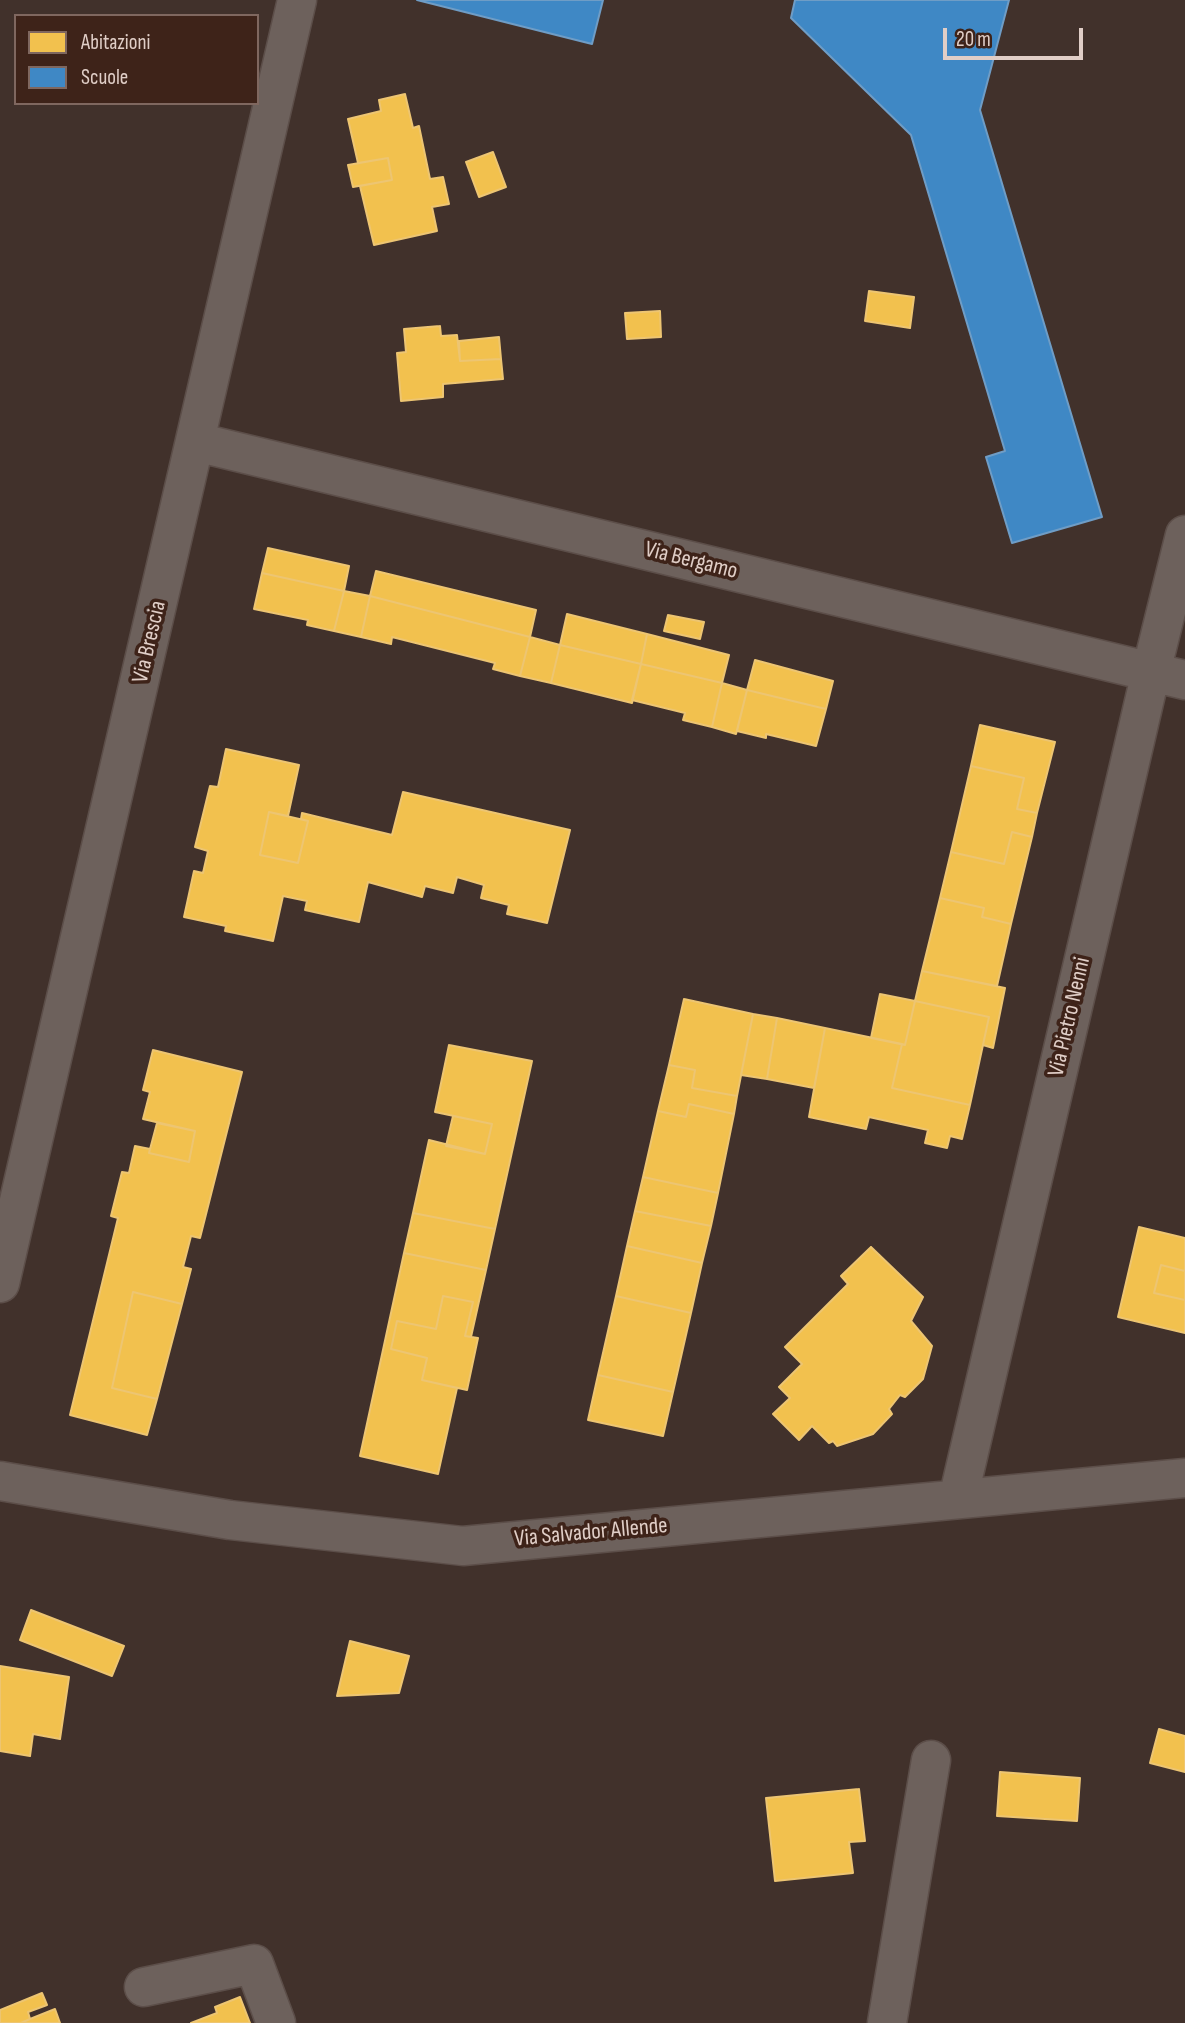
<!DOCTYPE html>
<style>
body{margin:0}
#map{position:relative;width:1185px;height:2023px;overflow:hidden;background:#41312b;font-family:"Sofia Sans Condensed",sans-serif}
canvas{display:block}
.legend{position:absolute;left:14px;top:14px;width:245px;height:91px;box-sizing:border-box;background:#3e2319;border:2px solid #7f675f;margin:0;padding:9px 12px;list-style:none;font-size:21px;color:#e0cec7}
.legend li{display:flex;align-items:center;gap:14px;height:35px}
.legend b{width:35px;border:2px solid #7f675f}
.scale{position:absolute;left:943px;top:28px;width:140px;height:32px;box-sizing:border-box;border:4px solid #e0cec7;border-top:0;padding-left:9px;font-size:21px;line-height:24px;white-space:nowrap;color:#e0cec7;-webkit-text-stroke:5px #3e2319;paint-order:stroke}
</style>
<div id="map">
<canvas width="1185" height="2023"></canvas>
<ul class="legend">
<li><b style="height:19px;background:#f2c14e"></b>Abitazioni</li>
<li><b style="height:19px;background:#3f88c5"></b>Scuole</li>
</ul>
<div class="scale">20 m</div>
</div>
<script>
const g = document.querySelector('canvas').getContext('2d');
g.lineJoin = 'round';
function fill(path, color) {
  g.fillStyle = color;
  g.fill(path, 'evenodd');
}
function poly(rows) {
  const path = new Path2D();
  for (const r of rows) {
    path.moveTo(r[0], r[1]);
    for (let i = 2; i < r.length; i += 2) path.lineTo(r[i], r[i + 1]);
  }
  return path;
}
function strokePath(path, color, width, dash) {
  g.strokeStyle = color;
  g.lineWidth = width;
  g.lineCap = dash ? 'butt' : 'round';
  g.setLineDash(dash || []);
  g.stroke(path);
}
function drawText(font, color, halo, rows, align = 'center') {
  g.font = font + ' "Sofia Sans Condensed",sans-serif';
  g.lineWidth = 7;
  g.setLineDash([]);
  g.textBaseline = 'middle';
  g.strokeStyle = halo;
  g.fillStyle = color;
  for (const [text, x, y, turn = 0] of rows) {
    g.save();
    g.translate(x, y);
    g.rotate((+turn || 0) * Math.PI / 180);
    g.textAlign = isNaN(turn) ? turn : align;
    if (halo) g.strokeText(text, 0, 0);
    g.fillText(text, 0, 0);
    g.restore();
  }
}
const homes = poly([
 [405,94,413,128,419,126,430,179,443,177,449,204,432,207,437,231,374,245,360,186,392,180,388,158,358,163,348,119,381,111,379,100,405,94],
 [493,152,506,187,479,197,466,162,493,152],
 [388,158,392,180,353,187,348,165,388,158],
 [869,291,914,297,910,328,865,321,869,291],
 [660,311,661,337,627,339,625,313,660,311],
 [440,326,441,336,457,335,460,361,501,359,503,379,443,384,443,397,401,401,397,353,406,352,404,329,440,326],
 [499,337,501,359,460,361,459,341,499,337],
 [268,548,349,566,344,591,262,573,268,548],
 [376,571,536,610,530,637,370,596,376,571],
 [262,573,344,591,334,631,307,625,308,620,254,609,262,573],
 [344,591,370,596,361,637,334,631,344,591],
 [370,596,530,637,520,676,493,669,495,663,392,637,391,644,361,637,370,596],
 [567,614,647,634,641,664,560,645,567,614],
 [668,615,704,622,700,639,664,631,668,615],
 [647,634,729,655,722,683,641,664,647,634],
 [530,637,560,645,551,683,520,676,530,637],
 [560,645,641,664,632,703,551,683,560,645],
 [755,660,833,681,826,709,747,690,755,660],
 [641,664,722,683,712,727,683,720,685,713,632,700,641,664],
 [722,683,747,690,736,734,712,727,722,683],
 [747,690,826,709,816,746,766,734,766,738,737,731,747,690],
 [980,725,1055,742,1037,813,1017,809,1024,778,971,766,980,725],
 [226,749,299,765,288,816,269,812,260,855,298,863,308,821,301,819,302,813,392,835,403,792,570,830,547,923,507,914,509,905,481,898,484,885,457,877,453,893,425,886,422,897,368,882,359,922,305,910,307,901,283,896,273,941,225,931,226,926,184,917,194,871,203,873,208,851,195,847,210,786,218,787,226,749],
 [971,766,1024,778,1017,809,1037,813,1032,837,1012,832,1004,864,951,852,971,766],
 [269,812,308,821,298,863,260,855,269,812],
 [1012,832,1032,837,1011,924,982,917,984,908,940,898,951,852,1004,864,1012,832],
 [940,898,984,908,982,917,1011,924,997,986,922,971,940,898],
 [922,971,1005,988,993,1048,983,1045,989,1017,915,1001,922,971],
 [880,994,915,1001,905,1045,871,1038,880,994],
 [684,999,753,1014,737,1096,692,1088,695,1070,669,1065,684,999],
 [915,1001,989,1017,970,1105,892,1088,902,1044,905,1045,915,1001],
 [753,1014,777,1018,767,1079,741,1075,753,1014],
 [777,1018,825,1028,814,1088,767,1079,777,1018],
 [825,1028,902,1044,892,1088,970,1105,962,1139,950,1136,947,1148,925,1143,928,1130,869,1117,866,1129,809,1117,825,1028],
 [449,1045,532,1061,495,1229,413,1213,429,1140,485,1154,492,1124,435,1112,449,1045],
 [153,1050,242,1072,200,1238,191,1236,183,1267,191,1269,182,1304,133,1292,112,1388,157,1399,147,1435,70,1415,118,1218,111,1216,122,1172,129,1173,135,1146,150,1149,149,1153,189,1162,195,1131,143,1119,150,1092,143,1090,153,1050],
 [669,1065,695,1070,692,1088,737,1096,734,1114,689,1104,686,1117,658,1111,669,1065],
 [689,1104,734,1114,718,1193,643,1177,658,1111,686,1117,689,1104],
 [453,1116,492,1124,485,1154,446,1146,453,1116],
 [157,1123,195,1131,189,1162,149,1153,157,1123],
 [643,1177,718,1193,711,1226,635,1211,643,1177],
 [635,1211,711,1226,702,1263,627,1246,635,1211],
 [413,1213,495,1229,486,1270,404,1253,413,1213],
 [1139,1227,1185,1238,1185,1271,1161,1265,1154,1293,1185,1300,1185,1333,1118,1317,1139,1227],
 [627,1246,702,1263,691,1313,616,1296,627,1246],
 [871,1247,923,1297,911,1321,932,1346,923,1379,905,1397,900,1395,889,1409,892,1414,873,1434,837,1446,833,1441,829,1443,812,1426,799,1440,773,1414,790,1398,779,1387,802,1364,785,1347,848,1284,841,1276,871,1247],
 [404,1253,486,1270,471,1337,465,1336,473,1302,443,1296,436,1329,397,1321,391,1349,427,1358,422,1380,457,1388,438,1474,360,1456,404,1253],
 [1161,1265,1185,1271,1185,1300,1154,1293,1161,1265],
 [133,1292,182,1304,157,1399,112,1388,133,1292],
 [443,1296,473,1302,465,1336,478,1338,467,1390,422,1380,427,1358,391,1349,397,1321,436,1329,443,1296],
 [616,1296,691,1313,673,1392,598,1375,616,1296],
 [598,1375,673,1392,663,1436,588,1420,598,1375],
 [31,1610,124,1646,112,1676,20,1640,31,1610],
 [350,1641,409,1656,399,1693,337,1696,350,1641],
 [0,1666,69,1677,60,1739,33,1734,30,1756,0,1751,0,1666],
 [1159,1729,1185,1736,1185,1772,1150,1763,1159,1729],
 [1000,1772,1080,1778,1077,1821,997,1816,1000,1772],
 [859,1789,865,1841,849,1842,853,1873,775,1881,766,1798,859,1789],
 [42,1993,47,2005,28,2012,30,2019,21,2023,0,2023,0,2010,42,1993],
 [240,1997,250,2023,191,2023,217,2013,215,2007,240,1997],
 [55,2009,60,2023,21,2023,30,2019,55,2009]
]);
fill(homes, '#f2c14e');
strokePath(homes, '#edc572', 2);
const schools = poly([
 [417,0,603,0,592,44,417,0],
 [795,0,1009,0,980,110,1102,517,1012,543,986,457,1005,451,911,135,791,18,795,0]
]);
fill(schools, '#3f88c5');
strokePath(schools, '#6f9dc6', 2);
const minor = poly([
 [196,442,1185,680],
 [0,1283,297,0],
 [0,1481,230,1520,463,1546,1185,1478],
 [958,1499,1151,672,1185,535],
 [144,1987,254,1964,276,2023],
 [887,2023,931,1760]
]);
strokePath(minor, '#5c4e49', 41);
strokePath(minor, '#6d615c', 38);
drawText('23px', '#e0cec7', '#3e2319', [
 ["Via Bergamo",691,561,14],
 ["Via Brescia",150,642,-77],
 ["Via Pietro Nenni",1070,1017,-77],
 ["Via Salvador Allende",591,1533,-5]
]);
</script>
